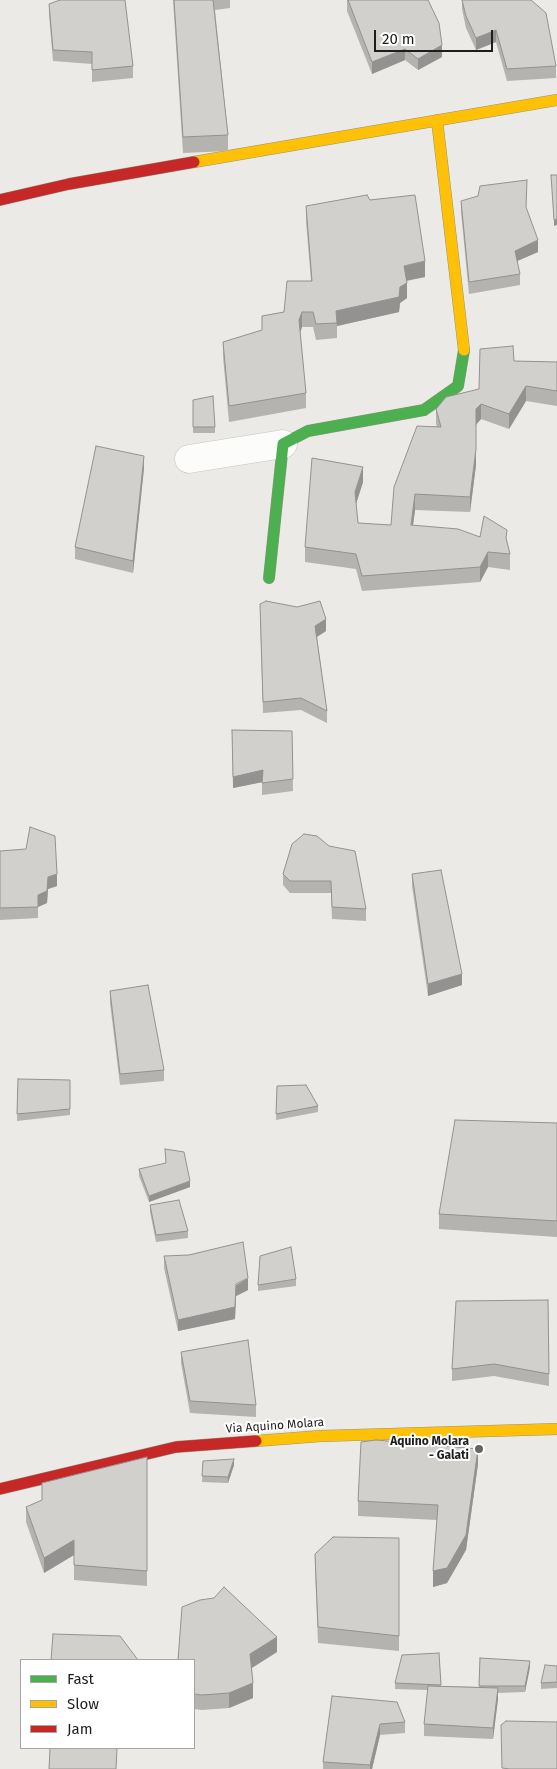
<!DOCTYPE html>
<style>
body{margin:0}
#map{position:relative;width:557px;height:1769px;overflow:hidden;background:#ebeae6;font-family:"Fira Sans",sans-serif}
canvas{display:block}
.legend{position:absolute;left:20px;top:1659px;width:175px;height:90px;box-sizing:border-box;background:#fff;border:1px solid #a5a5a5;margin:0;padding:6px 9px;list-style:none;font-size:15px;color:#1d1d1d}
.legend li{display:flex;align-items:center;gap:10px;height:25px}
.legend b{width:25px;border:1px solid #a5a5a5}
.scale{position:absolute;left:374px;top:30px;width:119px;height:22px;box-sizing:border-box;border:2px solid #1d1d1d;border-top:0;padding-left:6px;font-size:15px;line-height:18px;white-space:nowrap;color:#1d1d1d;-webkit-text-stroke:4px #fff;paint-order:stroke}
</style>
<div id="map">
<canvas width="557" height="1769"></canvas>
<ul class="legend">
<li><b style="height:6px;background:#4caf50"></b>Fast</li>
<li><b style="height:6px;background:#ffc107"></b>Slow</li>
<li><b style="height:6px;background:#c62828"></b>Jam</li>
</ul>
<div class="scale">20 m</div>
</div>
<script>
const g = document.querySelector('canvas').getContext('2d');
g.lineJoin = 'round';
function poly(rows) {
  const path = new Path2D();
  for (const r of rows) {
    path.moveTo(r[0], r[1]);
    for (let i = 2; i < r.length; i += 2) path.lineTo(r[i], r[i + 1]);
  }
  return path;
}
function strokePath(path, color, width, dash) {
  g.strokeStyle = color;
  g.lineWidth = width;
  g.lineCap = dash ? 'butt' : 'round';
  g.setLineDash(dash || []);
  g.stroke(path);
}
function fill(path, color) {
  g.fillStyle = color;
  g.fill(path, 'evenodd');
}
function drawText(font, color, halo, rows, align = 'center') {
  g.font = font + ' "Fira Sans",sans-serif';
  g.lineWidth = 4;
  g.setLineDash([]);
  g.textBaseline = 'middle';
  g.strokeStyle = halo;
  g.fillStyle = color;
  for (const [text, x, y, turn = 0] of rows) {
    g.save();
    g.translate(x, y);
    g.rotate((+turn || 0) * Math.PI / 180);
    g.textAlign = isNaN(turn) ? turn : align;
    if (halo) g.strokeText(text, 0, 0);
    g.fillText(text, 0, 0);
    g.restore();
  }
}
const street = poly([
 [189,459,283,444]
]);
const fast = poly([
 [269,578,283,444,308,431,424,410,458,386,464,350]
]);
const slow = poly([
 [437,120,464,350],
 [194,162,557,100],
 [256,1441,321,1436,557,1429]
]);
const jam = poly([
 [0,200,69,184,194,162],
 [0,1489,176,1447,256,1441]
]);
strokePath(street, '#c4c4c2', 29);
strokePath(fast, '#92957e', 12);
strokePath(slow, '#92957e', 12);
strokePath(jam, '#92957e', 12);
strokePath(street, '#fcfcfb', 28);
strokePath(fast, '#4caf50', 11);
strokePath(slow, '#ffc107', 11);
strokePath(jam, '#c62828', 11);
fill(poly([
 [173,0,230,0,230,8,215,10,228,135,228,151,183,153],
 [347,0,428,0,442,57,418,70,405,60,372,74,347,11],
 [462,0,531,0,556,66,556,78,507,81,496,42,476,50,466,28,462,9],
 [49,4,133,66,133,78,92,82,92,64,53,61,49,15],
 [461,201,526,208,538,252,517,261,520,274,520,285,469,294,461,212],
 [306,206,425,277,407,281,407,298,400,303,399,312,337,326,337,338,316,340,313,327,302,327,300,332,306,393,306,408,229,422,223,357,223,342,262,330,262,316,284,312,311,281,306,221],
 [514,361,557,362,557,406,526,401,509,429,481,419,476,424,476,465,470,512,415,510,413,525,507,541,510,554,510,570,488,567,480,582,362,591,356,569,305,562,305,547,363,482,356,504,358,523,391,525,437,427,436,424,436,409,479,389],
 [193,400,215,427,215,433,193,433],
 [144,468,133,573,75,559,75,547],
 [260,616,326,631,317,637,327,711,327,723,301,710,263,713],
 [232,730,292,731,293,791,262,795,262,782,233,788],
 [292,844,366,909,366,921,332,919,331,893,290,893,283,885,283,874],
 [0,851,57,886,48,889,47,903,38,907,38,918,0,920],
 [412,874,462,985,428,996,412,886],
 [110,991,164,1070,164,1081,120,1085,110,1003],
 [18,1079,70,1109,70,1115,17,1121],
 [277,1086,318,1106,318,1112,276,1120],
 [557,1123,557,1237,439,1229,439,1214],
 [139,1169,190,1187,149,1202,139,1176],
 [150,1205,188,1231,188,1238,156,1242,150,1212],
 [164,1256,248,1290,236,1296,235,1319,178,1331,164,1268],
 [296,1279,296,1286,258,1291,258,1285],
 [548,1300,549,1386,494,1376,452,1381,452,1369],
 [181,1352,256,1405,256,1417,190,1413,181,1363],
 [147,1457,147,1586,74,1580,74,1555,44,1573,26,1522,26,1507],
 [203,1461,234,1465,228,1483,202,1482],
 [478,1464,466,1550,447,1583,433,1587,437,1520,358,1516,358,1501],
 [399,1538,399,1651,318,1643,315,1569,315,1554],
 [277,1652,252,1668,253,1698,229,1708,202,1710,194,1709,194,1660],
 [439,1653,441,1686,479,1687,480,1658,530,1667,525,1692,498,1693,498,1699,493,1739,424,1736,424,1724,428,1690,395,1689,395,1683],
 [557,1666,557,1688,541,1689,541,1683],
 [332,1696,405,1722,405,1733,380,1735,372,1769,323,1769,323,1762]
]), '#b5b3b0');
fill(poly([
 [496,30,496,42,476,50,476,38],
 [442,45,442,57,418,70,418,59],
 [405,49,405,60,372,74,372,62],
 [557,219,557,225,554,226,554,220],
 [538,240,538,252,515,262,515,251],
 [425,261,425,277,404,281,404,266],
 [407,283,407,298,400,303,399,312,337,326,336,311,400,287],
 [302,312,302,327,299,336,299,320],
 [526,386,526,401,509,429,509,414],
 [481,404,481,419,476,425,476,409],
 [476,449,476,465,470,512,470,497],
 [144,456,144,468,133,573,133,561],
 [363,467,363,482,355,507,355,492],
 [415,494,415,510,411,540,411,525],
 [488,552,488,567,480,582,480,567],
 [326,619,326,631,315,638,315,626],
 [263,770,263,782,233,788,233,777],
 [57,874,57,886,48,889,47,903,38,907,38,895,48,877],
 [462,974,462,985,428,996,428,984],
 [190,1181,190,1187,149,1202,149,1196],
 [248,1278,248,1290,236,1296,235,1319,178,1331,178,1320],
 [478,1449,478,1464,466,1550,447,1583,433,1587,433,1571],
 [234,1459,234,1465,228,1483,228,1477],
 [74,1540,74,1555,44,1573,44,1558],
 [277,1637,277,1652,250,1669,250,1654],
 [530,1661,530,1667,525,1692,525,1686],
 [253,1683,253,1698,229,1708,229,1693],
 [498,1688,498,1699,493,1739,493,1728],
 [380,1724,380,1735,372,1769,370,1769,370,1765]
]), '#939290');
const building = poly([
 [60,0,125,0,133,66,92,70,92,52,53,50,49,4,60,0],
 [174,0,213,0,228,135,183,137,174,0],
 [348,0,428,0,439,23,442,45,418,59,405,49,372,62,348,0],
 [462,0,531,0,546,13,556,66,507,69,496,30,476,38,466,16,462,0],
 [551,175,557,175,557,219,554,220,551,175],
 [527,180,526,207,538,240,515,251,520,274,469,282,461,201,478,196,480,186,527,180],
 [367,195,370,200,415,195,425,261,404,266,407,283,400,287,399,297,336,311,337,323,316,324,313,312,302,312,299,320,306,393,229,406,223,342,262,330,262,316,284,312,287,281,312,281,306,206,367,195],
 [513,346,514,361,557,362,557,391,526,386,509,414,481,404,476,409,476,449,470,497,415,494,411,525,458,529,480,537,484,516,507,530,506,538,510,554,488,552,480,567,362,576,356,554,305,547,312,458,363,467,355,492,358,523,391,525,394,487,417,426,441,427,436,409,446,397,479,389,480,349,513,346],
 [213,396,215,427,193,427,193,400,213,396],
 [96,446,144,456,133,561,75,547,96,446],
 [266,601,297,607,320,601,326,619,315,626,327,711,301,698,263,702,260,604,266,601],
 [232,730,292,731,293,779,262,783,263,770,233,777,232,730],
 [30,827,55,836,57,874,48,877,47,891,38,895,38,907,0,908,0,851,26,849,30,827],
 [304,834,317,836,329,846,355,851,366,909,332,907,331,881,290,881,283,874,292,844,304,834],
 [441,870,462,974,428,984,412,874,441,870],
 [148,985,164,1070,120,1074,110,991,148,985],
 [18,1079,70,1080,70,1109,17,1114,18,1079],
 [306,1085,318,1106,276,1114,277,1086,306,1085],
 [455,1120,557,1123,557,1221,439,1214,455,1120],
 [165,1149,184,1152,190,1181,149,1196,139,1169,166,1163,165,1149],
 [179,1200,188,1231,156,1235,150,1205,179,1200],
 [243,1242,248,1278,236,1284,235,1307,178,1320,164,1256,189,1255,243,1242],
 [291,1247,296,1279,258,1285,260,1256,291,1247],
 [548,1300,549,1374,494,1364,452,1369,456,1301,548,1300],
 [248,1340,256,1405,190,1401,181,1352,248,1340],
 [376,1440,478,1449,466,1535,447,1568,433,1571,438,1505,358,1501,361,1442,376,1440],
 [147,1457,147,1571,74,1565,74,1540,44,1558,26,1507,42,1500,42,1483,147,1457],
 [234,1459,228,1477,202,1476,203,1461,234,1459],
 [333,1537,399,1538,399,1636,318,1627,315,1554,333,1537],
 [224,1587,277,1637,250,1654,253,1683,229,1693,202,1695,194,1694,194,1660,178,1660,182,1607,200,1600,214,1598,224,1587],
 [53,1634,120,1636,138,1660,51,1660,53,1634],
 [439,1653,441,1685,395,1683,402,1655,439,1653],
 [480,1658,530,1661,525,1686,479,1686,480,1658],
 [545,1665,557,1666,557,1682,541,1683,545,1665],
 [428,1686,498,1688,493,1728,424,1724,428,1686],
 [332,1696,397,1702,405,1722,380,1724,370,1765,323,1762,332,1696],
 [506,1721,557,1722,557,1769,510,1769,502,1768,501,1725,506,1721],
 [50,1748,117,1748,116,1769,49,1769,50,1748]
]);
fill(building, '#d2d0cd');
strokePath(building, '#939290', 1);
for (const [x, y, r, color] of [
 [479,1449,5,"#656563"]
]) {
  const dot = new Path2D();
  dot.arc(x, y, r, 0, 2 * Math.PI);
  g.fillStyle = color;
  g.fill(dot);
  strokePath(dot, '#fff', 2);
}
drawText('12px', '#1d1d1d', '#fff', [
 ["Via Aquino Molara",275,1426,-4]
]);
drawText('bold 12px', '#1d1d1d', '#fff', [
 ["Aquino Molara",469,1442],
 ["- Galati",469,1456]
], 'right');
</script>
